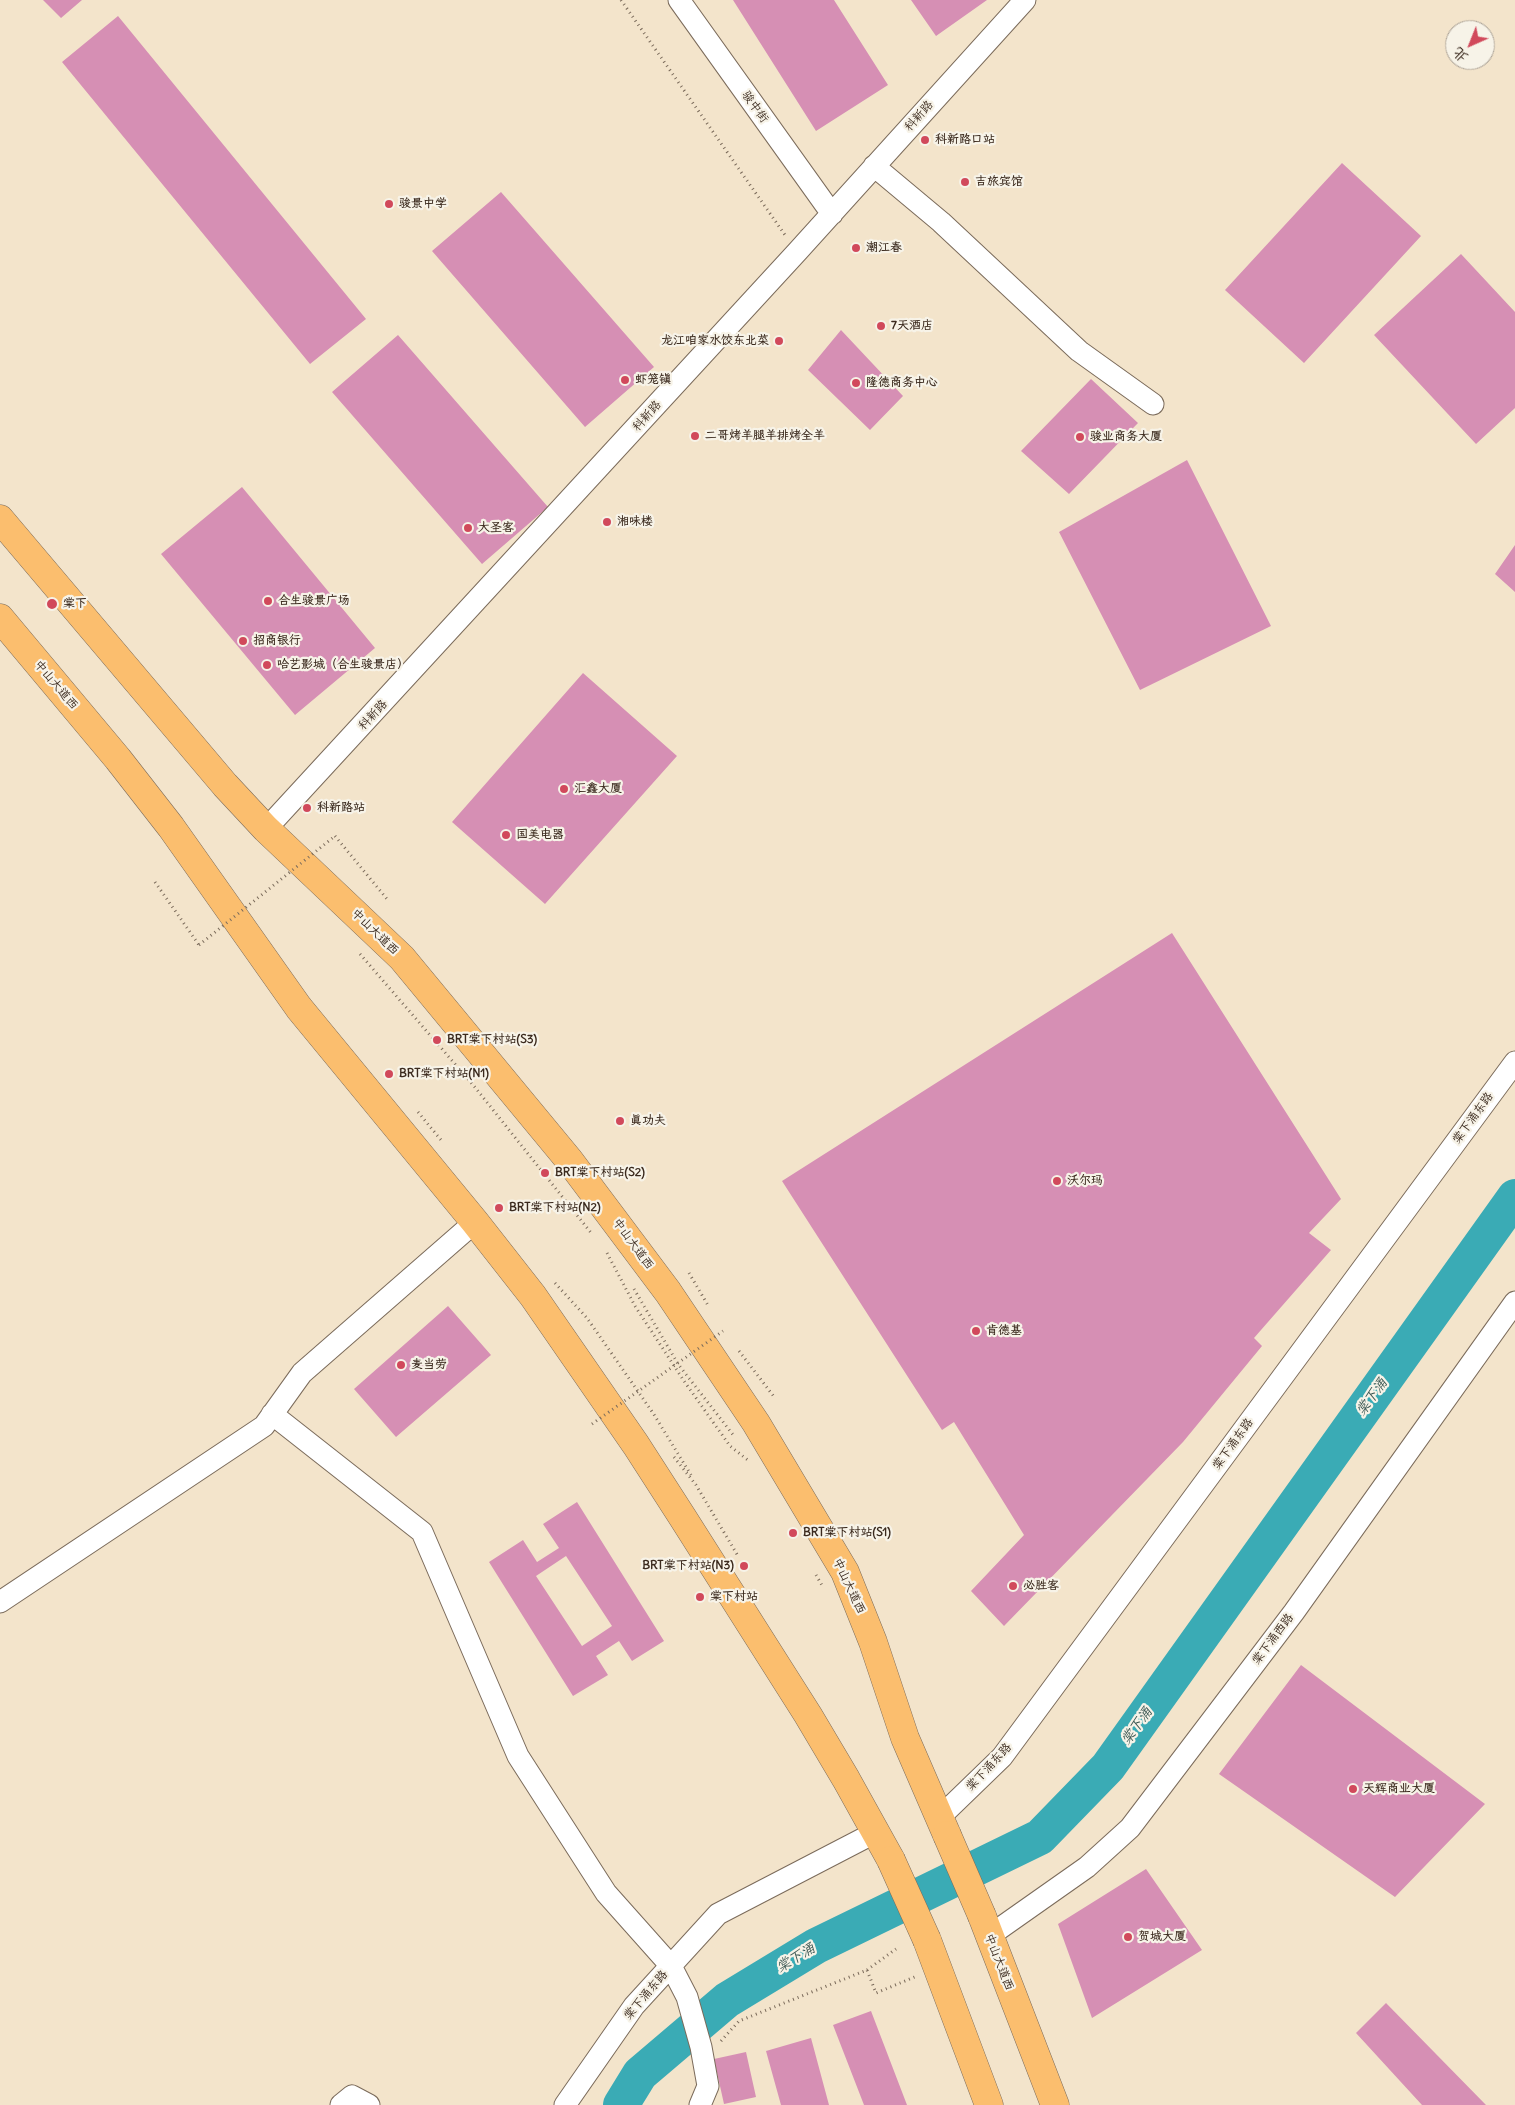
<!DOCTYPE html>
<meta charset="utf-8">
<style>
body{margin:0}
#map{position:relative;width:1515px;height:2105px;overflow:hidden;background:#f3e4cb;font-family:Delius,"LXGW WenKai TC",sans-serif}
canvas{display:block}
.north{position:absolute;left:1445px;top:20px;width:50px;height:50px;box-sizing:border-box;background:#f7f3e8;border:1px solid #aca397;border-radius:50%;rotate:224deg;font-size:14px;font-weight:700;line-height:20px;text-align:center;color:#3b2a1e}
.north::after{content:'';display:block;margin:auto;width:18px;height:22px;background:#d1495b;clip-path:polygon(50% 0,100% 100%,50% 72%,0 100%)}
</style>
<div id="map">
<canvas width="1515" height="2105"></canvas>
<div class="north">北</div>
</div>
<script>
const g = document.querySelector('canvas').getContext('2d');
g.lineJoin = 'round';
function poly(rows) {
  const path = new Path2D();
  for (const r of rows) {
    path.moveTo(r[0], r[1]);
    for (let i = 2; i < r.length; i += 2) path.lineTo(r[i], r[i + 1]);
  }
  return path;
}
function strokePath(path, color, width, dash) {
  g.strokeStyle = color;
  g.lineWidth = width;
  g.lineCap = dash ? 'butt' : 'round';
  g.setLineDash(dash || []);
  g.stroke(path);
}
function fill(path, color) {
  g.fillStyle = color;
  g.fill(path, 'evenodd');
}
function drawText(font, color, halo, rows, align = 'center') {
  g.font = font + ' Delius,"LXGW WenKai TC",sans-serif';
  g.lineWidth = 4.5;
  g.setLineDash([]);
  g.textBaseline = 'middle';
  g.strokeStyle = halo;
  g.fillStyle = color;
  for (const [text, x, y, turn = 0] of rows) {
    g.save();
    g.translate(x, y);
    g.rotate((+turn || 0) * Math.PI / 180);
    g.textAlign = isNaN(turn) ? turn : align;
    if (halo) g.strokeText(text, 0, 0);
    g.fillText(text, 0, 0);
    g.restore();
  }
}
strokePath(poly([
 [621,2105,640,2074,727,2000,816,1946,1040,1837,1108,1767,1515,1197]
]), '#3aabb5', 36);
fill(poly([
 [43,0,82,0,61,18],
 [733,0,834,0,888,85,816,131],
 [911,0,987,0,936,36],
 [118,16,366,319,310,364,62,62],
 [1342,163,1421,236,1304,363,1225,290],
 [501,192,654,367,585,427,432,251],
 [1461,254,1515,312,1515,408,1476,444,1374,335],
 [841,330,903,396,870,430,808,370],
 [398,335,548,507,482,564,332,392],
 [1091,379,1138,423,1069,494,1021,451],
 [1187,460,1271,626,1140,690,1059,532],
 [242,487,375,648,295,715,161,554],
 [1515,545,1515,592,1495,574],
 [583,673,677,756,545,904,452,822],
 [1172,933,1341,1199,1309,1233,1331,1250,1254,1338,1262,1346,1183,1442,1004,1626,971,1591,1024,1535,954,1422,942,1430,782,1181],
 [448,1306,491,1355,396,1437,354,1389],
 [577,1502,664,1641,632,1661,619,1641,596,1656,608,1675,573,1696,489,1562,523,1540,537,1562,559,1548,543,1524],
 [566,1556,612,1626,582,1646,536,1576],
 [1301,1665,1485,1804,1395,1897,1219,1774],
 [1146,1869,1202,1950,1092,2018,1058,1924],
 [1386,2003,1486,2105,1422,2105,1356,2033],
 [871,2011,907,2105,864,2105,833,2025],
 [811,2038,829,2105,781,2105,766,2051],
 [746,2052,756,2097,724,2104,714,2059]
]), '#d68fb4');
const minor = poly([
 [679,0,832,214],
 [874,166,941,222,1079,351,1153,404],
 [266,829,797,252,1025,0],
 [272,1414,422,1532,518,1756,606,1893,671,1966,687,1997,701,2047,708,2086,700,2105],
 [0,1602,264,1426,302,1373,475,1222],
 [940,1817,1002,1757,1515,1062],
 [989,1936,1087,1867,1130,1828,1294,1612,1515,1302],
 [341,2105,352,2096,369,2105],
 [565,2105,634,2006,718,1914,876,1832]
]);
const highway = poly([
 [0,519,225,785,266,829,402,958,569,1160,668,1292,756,1423,845,1572,873,1642,905,1738,947,1835],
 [0,618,118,759,171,827,299,1008,475,1222,533,1296,636,1445,683,1518,808,1715,846,1779,891,1860],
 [982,1916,1055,2105],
 [927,1940,989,2105]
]);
strokePath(minor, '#7b6b5b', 23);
strokePath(highway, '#7b6b5b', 29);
strokePath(poly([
 [621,0,785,235],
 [335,836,387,899],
 [155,882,199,945],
 [360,954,474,1086,592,1234],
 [418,1112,441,1140],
 [607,1253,635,1306,684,1381,730,1446,749,1461],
 [689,1273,709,1307],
 [555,1283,587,1318,653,1413,691,1475],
 [634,1289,678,1364,734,1436],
 [739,1351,775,1398],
 [674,1457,696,1485,738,1556],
 [816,1575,823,1587],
 [867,1970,896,1949],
 [721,2041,739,2021,867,1970,876,1993,917,1976]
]), '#7b6b5b', 3, [1, 4]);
strokePath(minor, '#fff', 21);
strokePath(highway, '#fbbe6e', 28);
const highwayBridge = poly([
 [947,1835,982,1916],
 [891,1860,927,1940]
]);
strokePath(highwayBridge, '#7b6b5b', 29, []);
strokePath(poly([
 [199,945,335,836],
 [592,1424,723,1331]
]), '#7b6b5b', 3, [1, 4]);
strokePath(highwayBridge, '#fbbe6e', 28);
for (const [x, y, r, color] of [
 [925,140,5,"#d1495b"],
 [965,182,5,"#d1495b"],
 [389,204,5,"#d1495b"],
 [856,248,5,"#d1495b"],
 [881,326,5,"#d1495b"],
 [779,341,5,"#d1495b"],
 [625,380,5,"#d1495b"],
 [856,383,5,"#d1495b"],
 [695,436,5,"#d1495b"],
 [1080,437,5,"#d1495b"],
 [607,522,5,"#d1495b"],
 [468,528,5,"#d1495b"],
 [268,601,5,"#d1495b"],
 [52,604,6,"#d1495b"],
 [243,641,5,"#d1495b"],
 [267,665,5,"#d1495b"],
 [564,789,5,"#d1495b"],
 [307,808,5,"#d1495b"],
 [506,835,5,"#d1495b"],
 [437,1040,5,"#d1495b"],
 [389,1074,5,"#d1495b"],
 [620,1121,5,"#d1495b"],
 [545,1173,5,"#d1495b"],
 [1057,1181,5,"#d1495b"],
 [499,1208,5,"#d1495b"],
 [976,1331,5,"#d1495b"],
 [401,1365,5,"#d1495b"],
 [793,1533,5,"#d1495b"],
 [744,1566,5,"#d1495b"],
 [1013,1586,5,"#d1495b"],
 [700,1597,5,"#d1495b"],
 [1353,1789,5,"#d1495b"],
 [1128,1937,5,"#d1495b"]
]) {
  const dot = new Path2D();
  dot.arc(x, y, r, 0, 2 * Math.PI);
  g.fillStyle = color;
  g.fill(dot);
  strokePath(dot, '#f7f3e8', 2);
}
drawText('12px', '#3b2a1e', '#f7f3e8', [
 ["骏中街",755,107,54],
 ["科新路",919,116,-48],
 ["科新路",647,416,-48],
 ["中山大道西",56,685,50],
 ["科新路",373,715,-47],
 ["中山大道西",375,932,44],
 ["棠下涌东路",1473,1118,-54],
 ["中山大道西",633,1244,54],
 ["棠下涌东路",1233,1444,-54],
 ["中山大道西",849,1586,65],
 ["棠下涌西路",1273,1639,-53],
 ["棠下涌东路",989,1767,-47],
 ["中山大道西",999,1962,69],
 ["棠下涌东路",646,1995,-50]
]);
drawText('bold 12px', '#3b2a1e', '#f7f3e8', [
 ["科新路口站",935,140],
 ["吉旅宾馆",975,182],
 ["骏景中学",399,204],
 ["潮江春",866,248],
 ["7天酒店",891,326],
 ["龙江咱家水饺东北菜",769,341,"right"],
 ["虾笼镇",635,380],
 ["隆德商务中心",866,383],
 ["二哥烤羊腿羊排烤全羊",705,436],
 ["骏业商务大厦",1090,437],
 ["湘味楼",617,522],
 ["大圣客",478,528],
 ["合生骏景广场",278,601],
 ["棠下",63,604],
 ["招商银行",253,641],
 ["哈艺影城（合生骏景店）",277,665],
 ["汇鑫大厦",574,789],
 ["科新路站",317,808],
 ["国美电器",516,835],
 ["BRT棠下村站(S3)",447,1040],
 ["BRT棠下村站(N1)",399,1074],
 ["真功夫",630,1121],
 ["BRT棠下村站(S2)",555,1173],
 ["沃尔玛",1067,1181],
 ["BRT棠下村站(N2)",509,1208],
 ["肯德基",986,1331],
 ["麦当劳",411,1365],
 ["BRT棠下村站(S1)",803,1533],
 ["BRT棠下村站(N3)",734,1566,"right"],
 ["必胜客",1023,1586],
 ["棠下村站",710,1597],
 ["天辉商业大厦",1363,1789],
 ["贺城大厦",1138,1937]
], 'left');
drawText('italic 14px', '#3b5753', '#f7f3e8', [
 ["棠下涌",1372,1397,-54],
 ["棠下涌",1137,1726,-54],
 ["棠下涌",796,1958,-31]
]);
</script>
